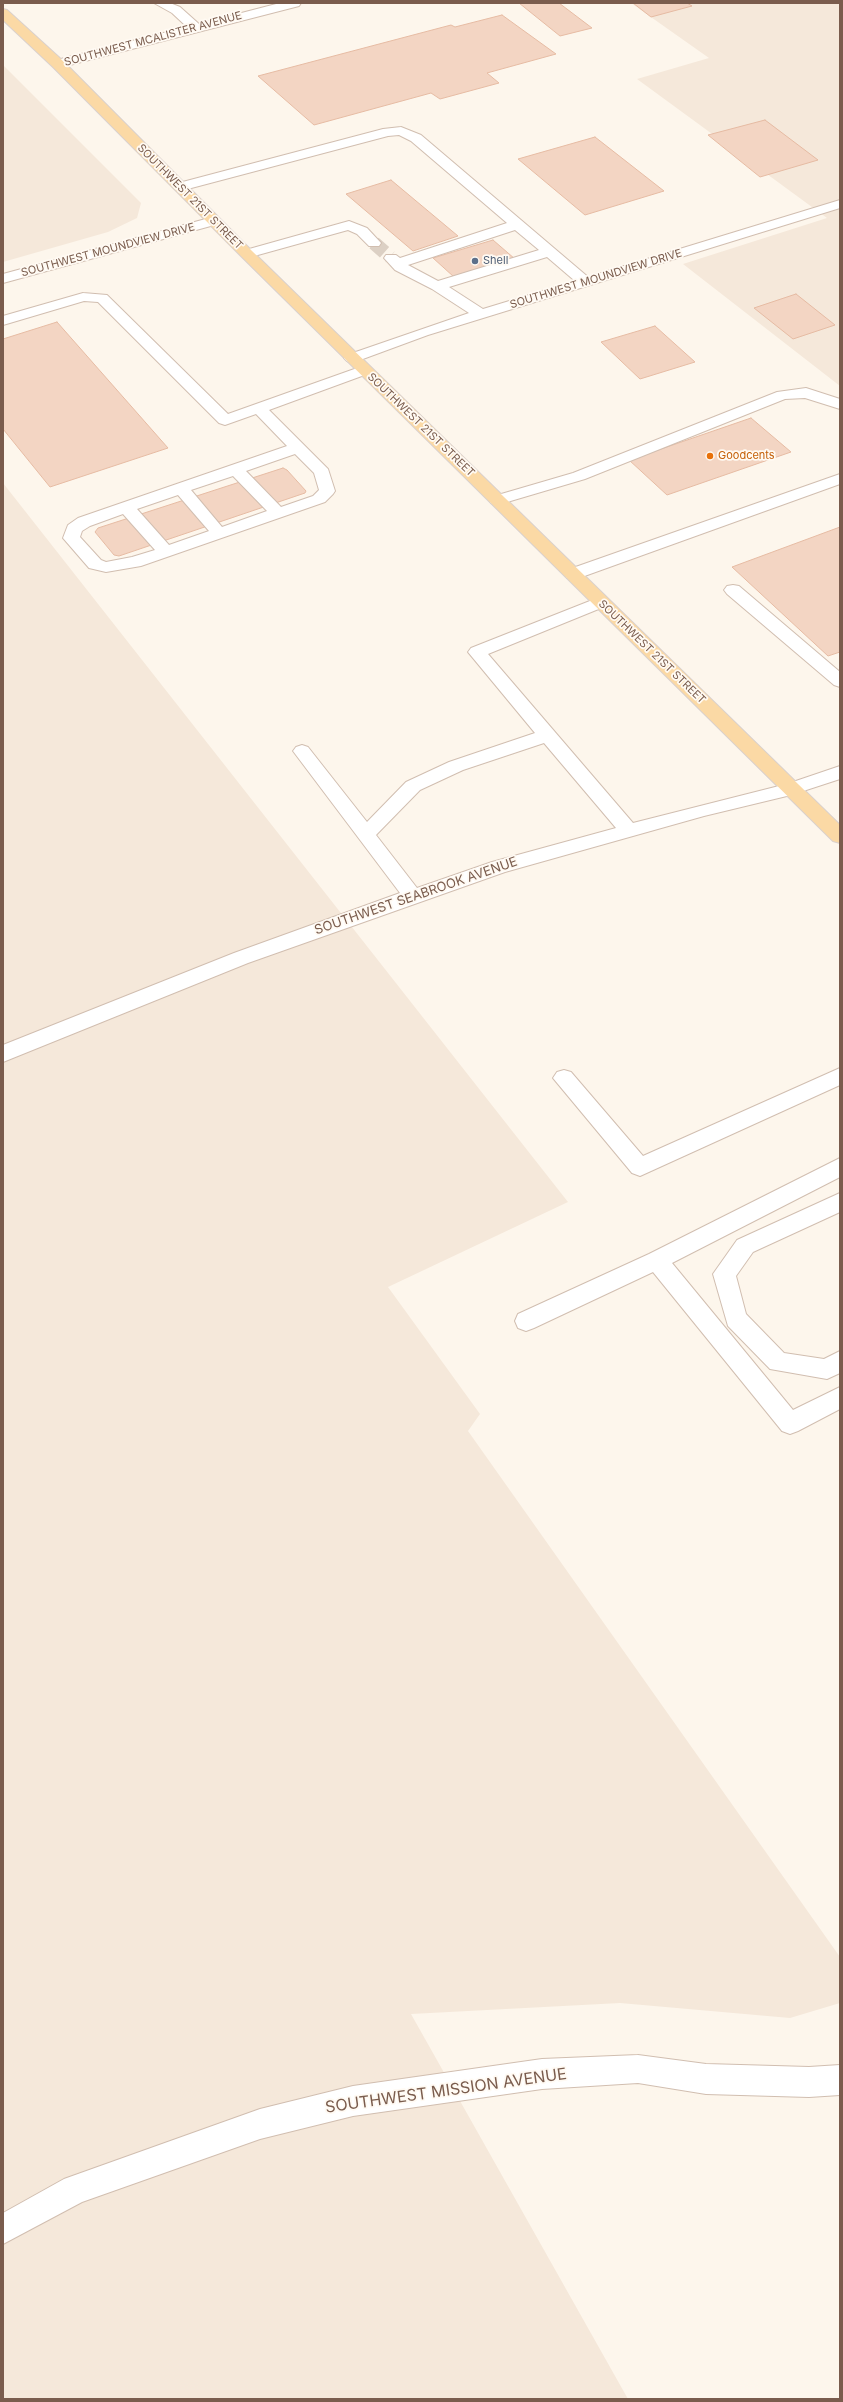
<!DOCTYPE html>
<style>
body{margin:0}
#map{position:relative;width:843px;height:2402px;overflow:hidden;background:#fdf6ec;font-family:Inter,sans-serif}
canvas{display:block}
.frame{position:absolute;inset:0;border:4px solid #7a5c4d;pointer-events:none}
</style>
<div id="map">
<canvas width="843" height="2402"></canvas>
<div class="frame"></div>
</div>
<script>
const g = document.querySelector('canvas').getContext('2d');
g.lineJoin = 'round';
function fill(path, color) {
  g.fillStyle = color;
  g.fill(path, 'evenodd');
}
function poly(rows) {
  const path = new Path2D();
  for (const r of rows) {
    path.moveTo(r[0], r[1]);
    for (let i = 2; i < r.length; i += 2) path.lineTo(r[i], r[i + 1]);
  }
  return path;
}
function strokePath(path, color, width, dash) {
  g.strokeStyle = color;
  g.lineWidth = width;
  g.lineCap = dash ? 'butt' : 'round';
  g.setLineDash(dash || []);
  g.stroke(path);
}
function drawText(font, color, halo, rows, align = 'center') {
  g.font = font + ' Inter,sans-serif';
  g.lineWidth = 3.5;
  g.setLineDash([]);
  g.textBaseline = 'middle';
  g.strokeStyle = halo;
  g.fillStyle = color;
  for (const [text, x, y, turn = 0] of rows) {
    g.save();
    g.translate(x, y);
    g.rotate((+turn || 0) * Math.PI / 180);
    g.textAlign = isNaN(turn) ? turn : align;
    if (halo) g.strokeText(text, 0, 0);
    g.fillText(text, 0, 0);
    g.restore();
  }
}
fill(poly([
 [631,3,840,3,840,386,683,264,827,218,637,79,709,58],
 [3,65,141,203,137,218,108,232,3,262],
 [3,483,568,1202,388,1287,480,1414,468,1431,840,1957,840,2003,790,2018,620,2003,411,2014,628,2399,3,2399]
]), '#f5e8da');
const building = poly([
 [519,3,559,3,592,28,560,36,519,3],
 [633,3,687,3,692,6,651,17,633,3],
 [502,15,556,54,487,73,499,83,440,99,431,93,314,125,258,76,451,25,455,27,502,15],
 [765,120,818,160,760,177,708,135,765,120],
 [595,137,664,191,585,215,518,159,595,137],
 [391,180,458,236,413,251,346,194,391,180],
 [493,240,515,259,454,277,433,258,493,240],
 [796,294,835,325,793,339,754,308,796,294],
 [57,322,168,448,50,487,3,429,3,339,57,322],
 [655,326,695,362,640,379,601,342,655,326],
 [751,418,791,452,667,495,629,460,751,418],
 [283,468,287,470,306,491,305,493,119,556,114,555,95,532,98,528,283,468],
 [840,527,840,652,828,656,732,567,840,527]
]);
fill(building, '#f3d5c3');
strokePath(building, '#e6bba3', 1);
strokePath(poly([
 [374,243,390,257]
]), '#dcd0c4', 14, [14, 7]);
const minor = poly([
 [154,3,170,3,180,7,199,24,280,3,301,3,299,6,58,68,52,64,53,61,187,27,172,13,154,3],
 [401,127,421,135,588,277,840,200,840,208,428,335,352,363,347,361,344,358,347,355,469,313,432,289,395,270,384,258,386,255,396,255,400,258,507,223,411,141,399,135,388,136,180,191,173,187,175,184,383,129,401,127],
 [515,230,539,250,438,281,408,265,515,230],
 [547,257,575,281,483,309,449,287,547,257],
 [213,217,220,221,218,224,3,283,3,274,213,217],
 [349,221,367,228,381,243,379,246,369,246,357,234,348,230,247,258,240,254,242,251,349,221],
 [83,293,107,295,228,414,360,367,370,367,373,370,370,373,269,410,328,469,335,491,333,494,325,502,141,566,106,572,89,568,63,538,68,525,78,518,287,446,256,414,225,425,219,423,98,302,84,301,3,325,3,316,83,293],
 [295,454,314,473,319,490,313,496,281,507,246,471,295,454],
 [233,476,267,511,222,527,191,490,233,476],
 [178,495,209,531,169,545,137,509,178,495],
 [123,514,155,550,132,557,106,562,101,560,80,537,82,531,90,526,123,514],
 [806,388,840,399,840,409,805,398,785,399,585,479,497,505,491,503,489,500,491,497,573,473,777,392,806,388],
 [840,474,840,484,579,578,567,578,565,574,567,570,840,474],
 [733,585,739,586,840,672,840,687,834,685,727,594,724,590,727,586,733,585],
 [600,597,606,598,609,602,606,606,488,654,633,823,787,784,840,766,840,779,791,795,704,816,505,872,248,963,3,1062,3,1045,234,953,400,893,296,755,293,751,296,747,302,745,308,747,367,822,406,782,449,762,535,733,468,652,471,648,600,597],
 [544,743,616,828,492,862,417,888,376,835,420,790,463,770,544,743],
 [840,1068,840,1085,640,1176,632,1173,553,1078,557,1072,564,1070,571,1072,643,1156,840,1068],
 [840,1158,840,1177,672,1263,793,1410,840,1387,840,1409,798,1431,790,1434,782,1431,653,1272,534,1328,526,1331,518,1328,515,1321,518,1314,649,1254,840,1158],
 [840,1193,840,1212,753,1252,736,1276,746,1314,784,1353,824,1359,840,1351,840,1373,827,1379,770,1369,728,1326,713,1274,737,1240,840,1193],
 [638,2055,706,2064,809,2067,840,2065,840,2095,809,2097,706,2094,638,2083,542,2089,353,2116,260,2139,82,2202,3,2244,3,2213,64,2179,260,2109,353,2086,542,2059,638,2055]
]);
const major = poly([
 [3,9,7,10,63,61,252,251,840,825,840,843,833,841,242,257,53,67,3,20,3,9]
]);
strokePath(minor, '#d1beb0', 2);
strokePath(major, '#dad1cd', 2);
fill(minor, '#fff');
fill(major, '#fbd9a5');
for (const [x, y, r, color] of [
 [475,261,4,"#5c6f8a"],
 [710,456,4,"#e8710a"]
]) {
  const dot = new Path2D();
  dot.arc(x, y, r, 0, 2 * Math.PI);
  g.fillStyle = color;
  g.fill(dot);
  strokePath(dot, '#fffaf3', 1.5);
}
drawText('11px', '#7a5c4d', '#fffaf3', [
 ["SOUTHWEST MCALISTER AVENUE",153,39,-15],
 ["SOUTHWEST 21ST STREET",190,197,45],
 ["SOUTHWEST MOUNDVIEW DRIVE",108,250,-15],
 ["SOUTHWEST MOUNDVIEW DRIVE",596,279,-17],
 ["SOUTHWEST 21ST STREET",421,425,44],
 ["SOUTHWEST 21ST STREET",652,652,44]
]);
drawText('11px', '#4e5e75', '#fffaf3', [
 ["Shell",483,261]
], 'left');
drawText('11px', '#c56008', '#fffaf3', [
 ["Goodcents",718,456]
], 'left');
drawText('13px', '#7a5c4d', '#fffaf3', [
 ["SOUTHWEST SEABROOK AVENUE",416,896,-19]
]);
drawText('16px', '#7a5c4d', '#fffaf3', [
 ["SOUTHWEST MISSION AVENUE",446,2091,-8]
]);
</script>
